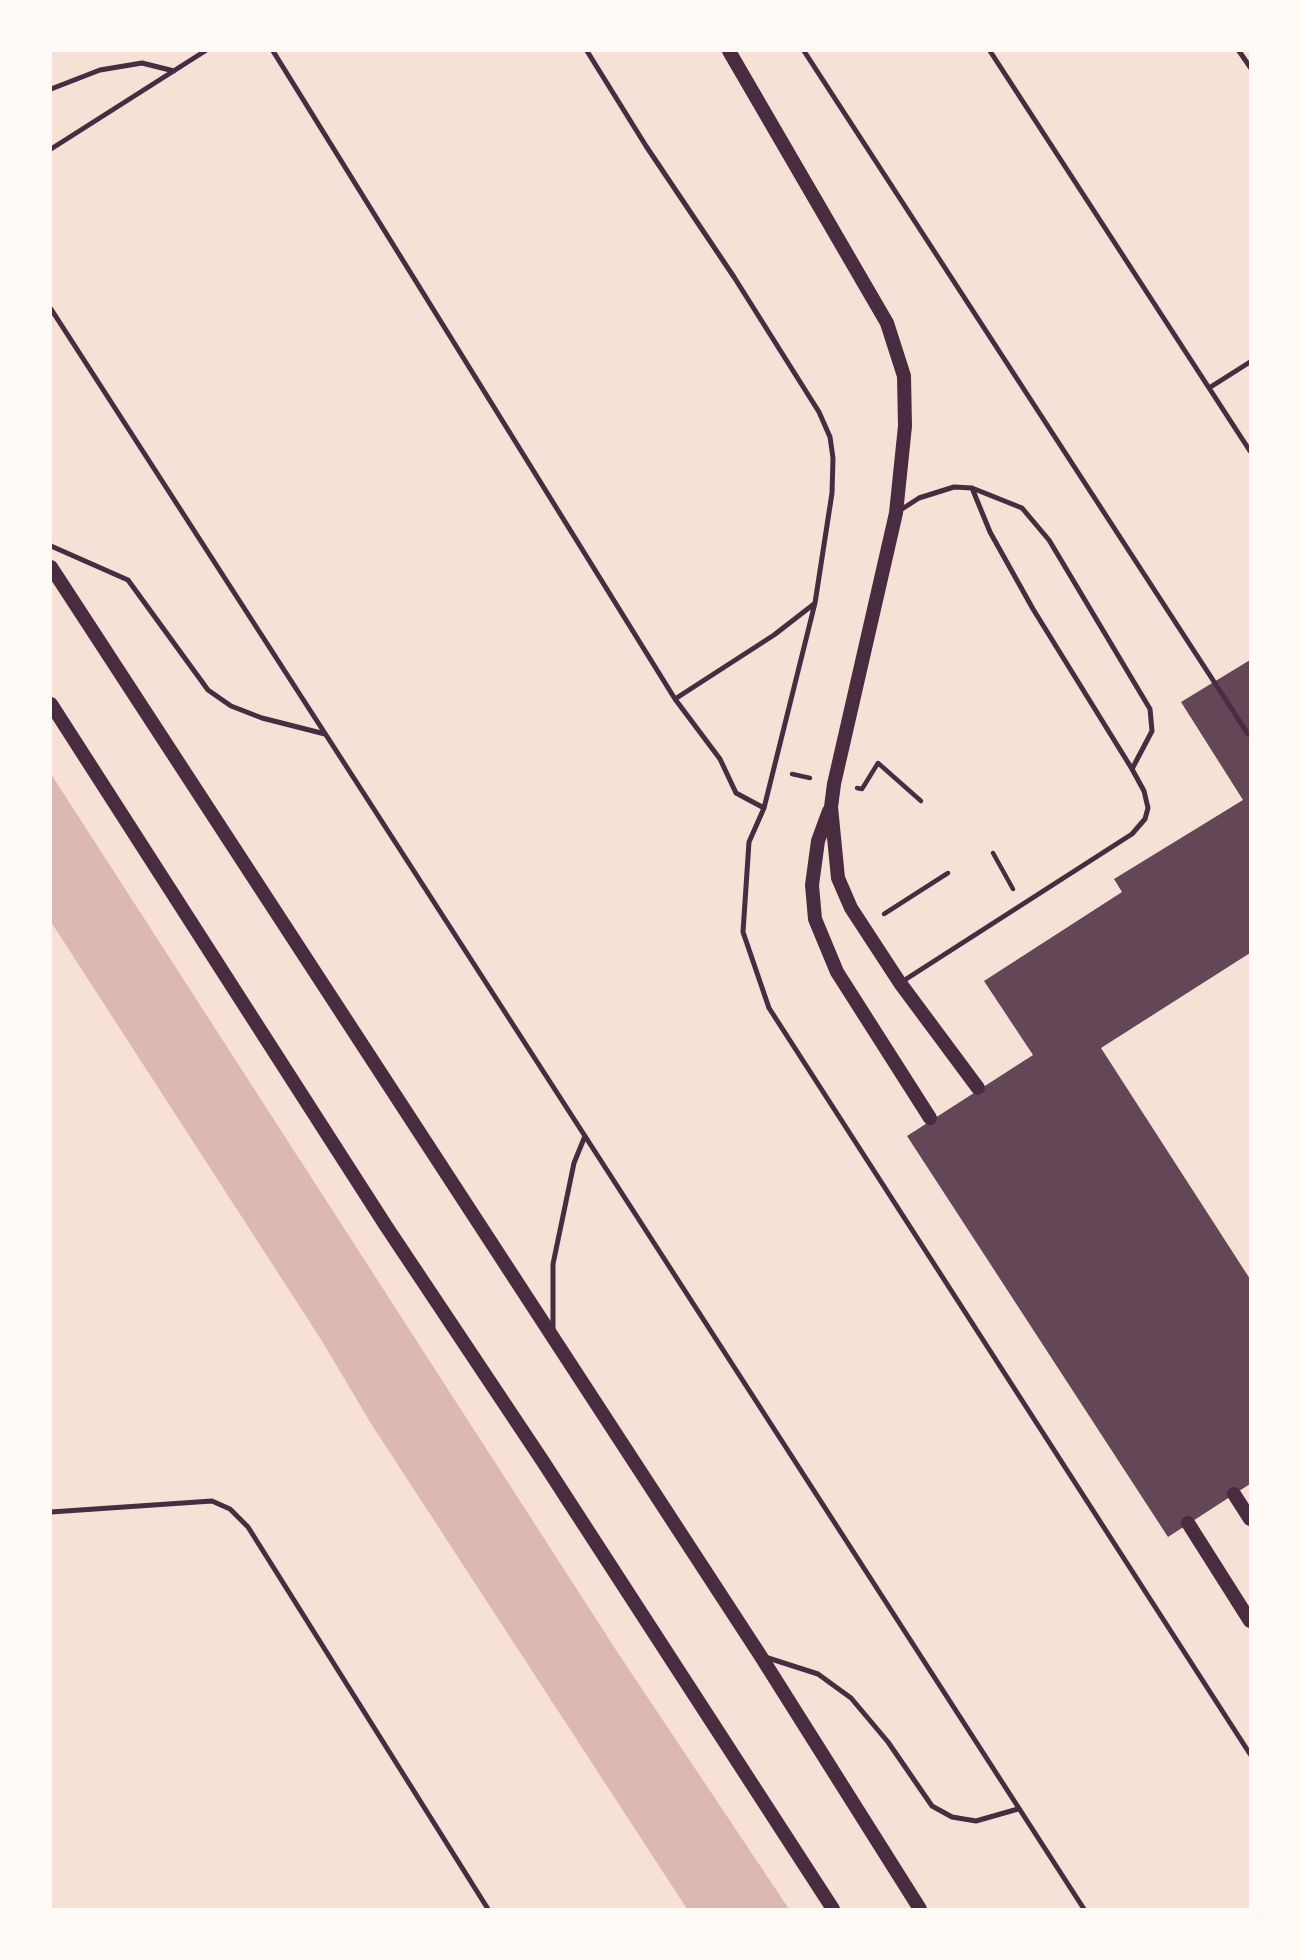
<!DOCTYPE html>
<style>
body{margin:0}
#map{position:relative;width:1301px;height:1960px;overflow:hidden;background:#f7e1d7;font-family:"Source Sans 3",sans-serif}
canvas{display:block}
.frame{position:absolute;inset:0;border:52px solid #fffaf5;pointer-events:none}
</style>
<div id="map">
<canvas width="1301" height="1960"></canvas>
<div class="frame"></div>
</div>
<script>
const g = document.querySelector('canvas').getContext('2d');
g.lineJoin = 'round';
function fill(path, color) {
  g.fillStyle = color;
  g.fill(path, 'evenodd');
}
function poly(rows) {
  const path = new Path2D();
  for (const r of rows) {
    path.moveTo(r[0], r[1]);
    for (let i = 2; i < r.length; i += 2) path.lineTo(r[i], r[i + 1]);
  }
  return path;
}
function strokePath(path, color, width, dash) {
  g.strokeStyle = color;
  g.lineWidth = width;
  g.lineCap = dash ? 'butt' : 'round';
  g.setLineDash(dash || []);
  g.stroke(path);
}
fill(poly([
 [51,774,618,1653,789,1909,687,1909,370,1422,322,1341,51,922]
]), '#dcb8b0');
fill(poly([
 [1250,660,1250,953,1101,1048,1250,1279,1250,1484,1168,1537,907,1136,1033,1055,984,981,1122,892,1114,879,1243,800,1181,702]
]), '#644757');
strokePath(poly([
 [792,774,810,778],
 [857,788,862,789,878,763,921,801],
 [993,853,1013,889],
 [884,914,948,873]
]), '#4a2c40', 4.5);
strokePath(poly([
 [273,51,675,699,720,759,736,793,764,808],
 [587,51,646,146,734,277,819,412,830,437,833,458,832,493,815,603,764,808,749,842,743,932,769,1008,1250,1754],
 [804,51,1248,734],
 [990,51,1250,451],
 [1239,51,1250,67],
 [51,89,100,70,142,63,174,71],
 [51,149,205,51],
 [51,309,1084,1909],
 [1209,388,1250,362],
 [899,511,919,498,954,487,972,488,1022,508,1049,540,1150,709,1152,731,1132,769],
 [51,546,128,580,208,690,231,706,262,718,325,734],
 [675,699,774,635,814,604],
 [900,983,1132,834,1145,819,1148,808,1144,791,1132,769,1033,609,990,532,972,488],
 [553,1330,553,1264,574,1163,585,1136],
 [51,1512,212,1501,230,1509,248,1527,488,1909],
 [765,1657,818,1674,851,1698,888,1742,932,1806,952,1817,976,1821,1018,1809]
]), '#4a2c40', 5);
strokePath(poly([
 [729,51,887,323,904,376,905,426,896,513,834,784,831,807,838,878,851,908,900,983,978,1088],
 [51,567,760,1655,920,1909],
 [51,704,386,1226,542,1460,833,1909],
 [829,811,818,841,812,885,815,919,837,972,930,1118],
 [1234,1494,1250,1519],
 [1188,1523,1250,1621]
]), '#4a2c40', 14);
</script>
